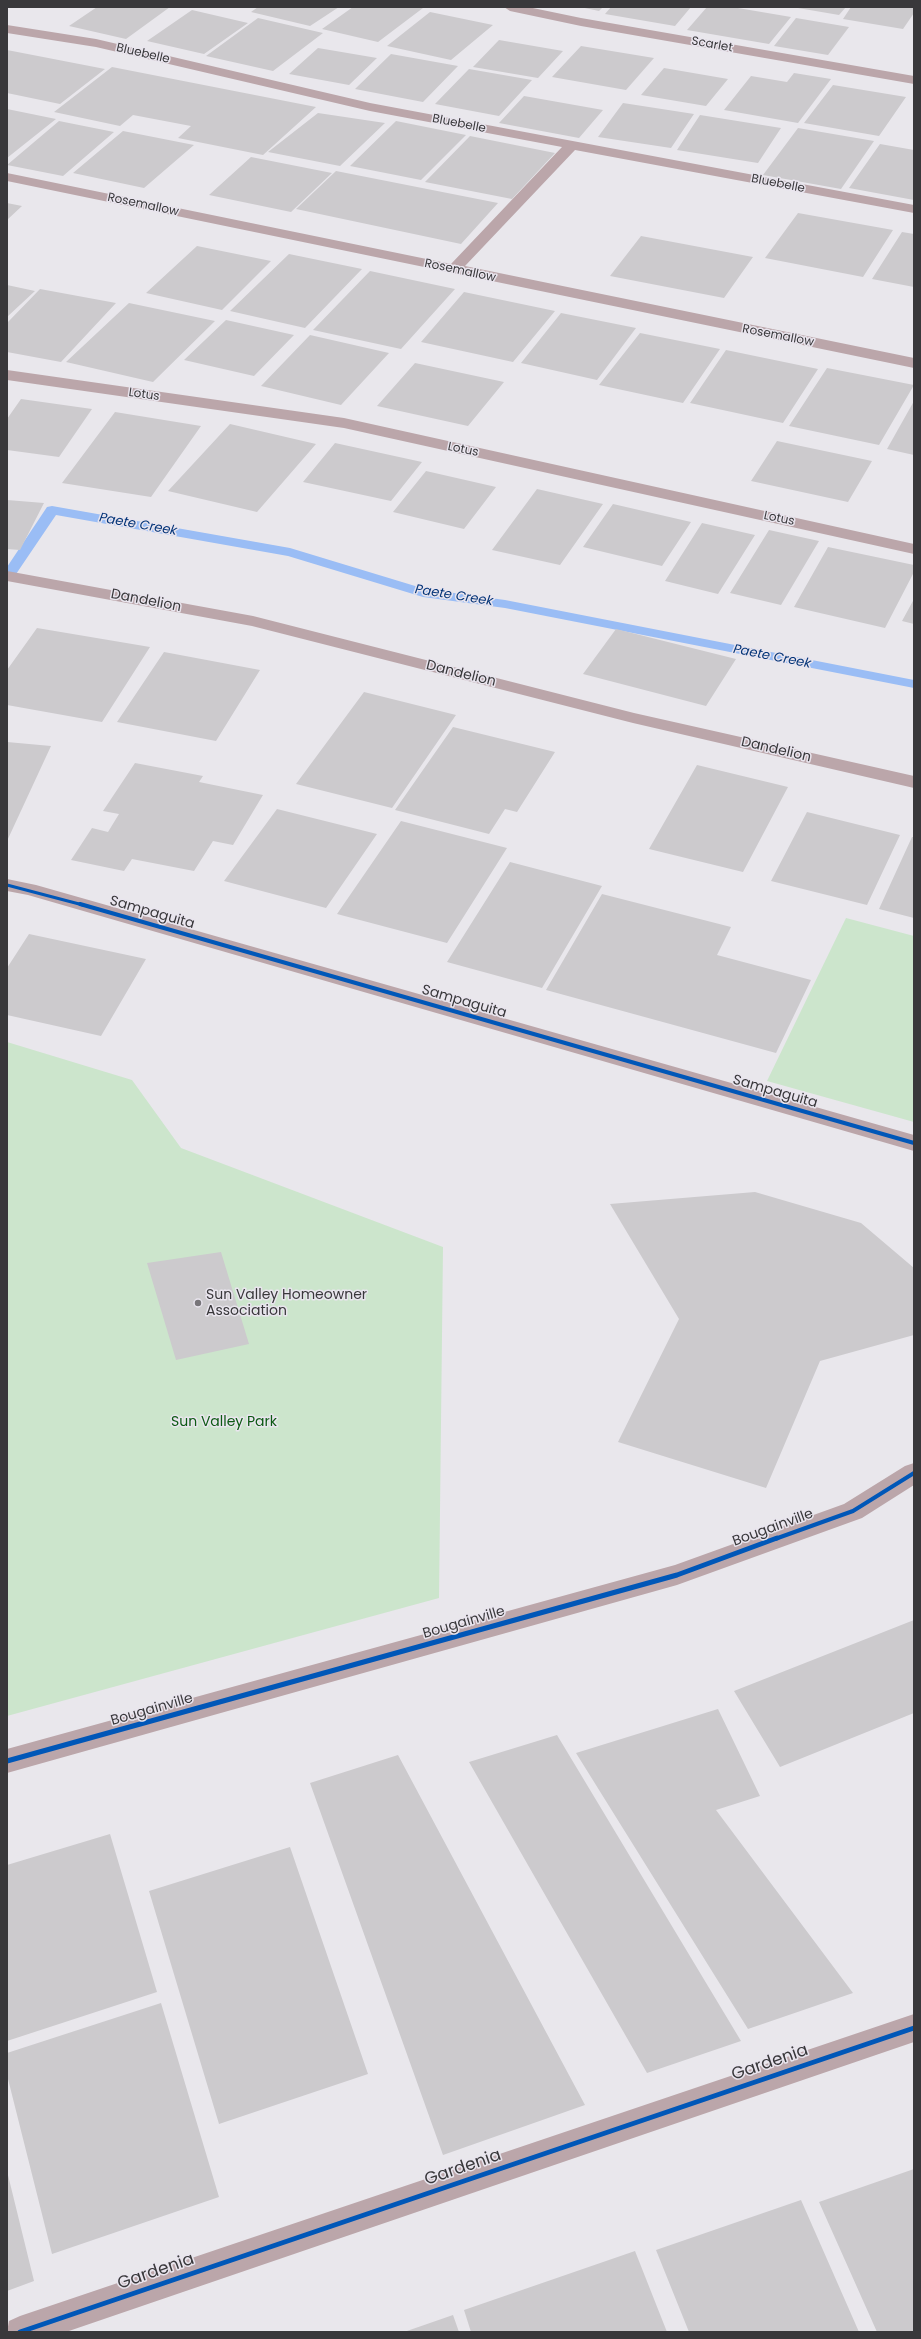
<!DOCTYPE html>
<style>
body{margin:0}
#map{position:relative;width:921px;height:2339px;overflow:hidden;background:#e9e7ec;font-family:Poppins,sans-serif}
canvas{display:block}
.frame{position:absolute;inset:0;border:8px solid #39383b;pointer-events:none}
</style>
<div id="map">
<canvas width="921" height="2339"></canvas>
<div class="frame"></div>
</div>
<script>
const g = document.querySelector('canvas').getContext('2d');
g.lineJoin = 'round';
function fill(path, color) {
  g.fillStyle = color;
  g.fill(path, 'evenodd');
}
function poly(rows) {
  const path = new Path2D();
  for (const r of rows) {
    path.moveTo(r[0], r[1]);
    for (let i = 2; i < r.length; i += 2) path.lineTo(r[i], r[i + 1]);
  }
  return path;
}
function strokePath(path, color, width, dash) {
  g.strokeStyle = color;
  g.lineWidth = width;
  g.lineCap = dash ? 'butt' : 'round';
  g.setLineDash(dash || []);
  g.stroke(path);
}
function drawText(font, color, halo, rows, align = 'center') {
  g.font = font + ' Poppins,sans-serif';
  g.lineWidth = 3;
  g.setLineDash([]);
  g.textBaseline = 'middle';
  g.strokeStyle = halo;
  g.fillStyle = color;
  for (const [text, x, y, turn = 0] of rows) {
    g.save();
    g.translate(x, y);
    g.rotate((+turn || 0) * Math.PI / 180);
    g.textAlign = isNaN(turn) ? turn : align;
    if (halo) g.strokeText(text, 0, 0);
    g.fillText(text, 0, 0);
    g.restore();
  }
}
fill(poly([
 [846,918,914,936,914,1122,767,1081],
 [7,1042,132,1080,181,1148,443,1247,439,1598,7,1716]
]), '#cce5cc');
fill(poly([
 [52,506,290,548,425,589,505,600,914,680,914,688,505,608,423,597,288,556,56,515,12,580,7,581,7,567,47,507,52,506]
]), '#9abdf5');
fill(poly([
 [97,7,170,7,126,39,69,26],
 [258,7,339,7,310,26,251,12],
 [353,7,419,7,423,8,378,42,322,29],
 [580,7,603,7,599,11],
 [611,7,691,7,675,26,605,14],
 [707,7,732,7,791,17,769,44,687,30],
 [792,7,846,7,839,15],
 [851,7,914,7,914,13,903,29,843,19],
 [192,10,248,23,204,54,147,41],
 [430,12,493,25,451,60,387,46],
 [258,18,323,33,273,71,206,56],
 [796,18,849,27,828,55,774,46],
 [499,40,563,51,538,78,473,67],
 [581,46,654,58,626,90,552,77],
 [318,48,377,58,349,85,289,74],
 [7,50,105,69,60,104,7,93],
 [391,54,458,66,423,102,355,89],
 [112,67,316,107,263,155,178,138,191,126,133,115,120,126,54,112],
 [664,68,728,79,706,106,641,95],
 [469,69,532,80,499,116,435,104],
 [794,73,831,79,798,123,724,110,751,76,787,82],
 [833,85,906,97,879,136,804,123],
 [524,96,603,110,579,138,499,123],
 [623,103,694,114,671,148,598,137],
 [7,109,56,119,7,158],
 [318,113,385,123,340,166,268,152],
 [700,115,781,128,758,163,677,150],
 [59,121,114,132,63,176,7,165],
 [396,121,466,135,421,180,350,166],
 [798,128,874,141,841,189,763,175],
 [123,131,194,145,144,188,73,173],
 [470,136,555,153,512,199,425,182],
 [880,144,914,150,914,200,849,188],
 [251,157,332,173,291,212,209,195],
 [336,171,498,203,461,244,296,209],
 [7,203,22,206,7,220],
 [798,213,893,230,863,277,765,258],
 [902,232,914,234,914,287,872,279],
 [641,236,753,257,724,298,610,276],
 [197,246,271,261,222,310,146,293],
 [289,254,362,269,305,328,230,311],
 [370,271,455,289,401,349,313,330],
 [7,285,35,291,7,317],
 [40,289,116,303,61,362,7,352,7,323],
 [464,292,555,311,513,362,421,342],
 [129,303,215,321,153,382,66,362],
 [561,313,636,328,597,380,521,363],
 [226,320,294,335,254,376,184,360],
 [640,333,720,349,683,403,599,385],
 [310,335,389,353,341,405,261,386],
 [726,350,818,369,783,423,690,403],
 [415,363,504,382,468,426,377,406],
 [827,368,914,385,879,445,789,426],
 [21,399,92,409,59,457,7,450,7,419],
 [914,401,914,455,887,449],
 [115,412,201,426,151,497,62,483],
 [230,424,316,444,257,512,168,491],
 [777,441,872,461,848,502,751,481],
 [335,443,422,462,391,501,303,482],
 [426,471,496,487,464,529,393,512],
 [537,489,603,504,560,565,492,550],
 [7,500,44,503,20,550,7,549],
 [613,504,691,522,662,566,583,547],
 [702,523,755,535,718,594,665,581],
 [769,530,819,541,781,605,730,593],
 [828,547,914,565,914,572,885,628,794,607],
 [914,599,914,624,902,621],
 [37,628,150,647,102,722,7,705,7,670],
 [616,629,736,659,706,706,583,674],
 [164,652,260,670,216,741,117,722],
 [364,692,456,715,392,808,296,784],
 [453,727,555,752,517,812,505,809,489,834,395,810],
 [7,742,51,746,7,841],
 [135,763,203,776,199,782,263,795,233,845,213,841,194,871,132,859,124,871,71,860,92,828,108,832,119,814,103,811],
 [697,765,788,787,743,872,649,849],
 [277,809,377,834,326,908,224,881],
 [807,812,900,835,867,905,771,881],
 [401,821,507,848,447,943,337,914],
 [912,837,914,837,914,918,879,909],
 [510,862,602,886,542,988,447,962],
 [602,894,731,927,717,955,811,980,776,1053,546,990],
 [29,934,146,959,101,1036,7,1015,7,968],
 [755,1192,861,1223,914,1268,914,1335,820,1361,766,1488,618,1442,679,1319,610,1204],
 [221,1252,249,1344,176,1360,147,1263],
 [914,1620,914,1713,780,1767,734,1691],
 [718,1709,760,1796,716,1810,853,1993,748,2029,576,1753],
 [557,1735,741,2041,647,2073,469,1762],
 [398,1755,585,2105,443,2155,310,1783],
 [110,1834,157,1992,7,2041,7,1865],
 [290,1847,368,2074,219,2124,149,1891],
 [161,2003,219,2197,52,2254,7,2075,7,2053],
 [914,2169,914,2332,877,2332,819,2202],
 [7,2171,34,2281,7,2291],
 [801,2200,859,2332,689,2332,656,2250],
 [635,2251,667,2332,471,2332,464,2310],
 [453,2315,459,2332,404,2332]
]), '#cccacd');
fill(poly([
 [504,7,528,7,581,18,914,76,914,84,581,26,510,11,504,7],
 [7,25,96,39,370,103,914,205,914,213,575,150,465,266,914,358,914,368,7,181,7,173,451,264,562,147,370,111,96,47,7,33,7,25],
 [7,370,344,418,914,544,914,554,344,428,7,380,7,370],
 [7,571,253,616,634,713,914,776,914,788,633,723,252,626,7,581,7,571],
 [7,879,36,885,914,1135,914,1151,28,895,7,891,7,879],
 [914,1463,914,1485,862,1518,677,1585,7,1773,7,1749,675,1565,844,1504,905,1466,914,1463],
 [914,2014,914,2042,66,2332,7,2332,9,2321,20,2316,914,2014]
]), '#bba6aa');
strokePath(poly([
 [7,885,83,905]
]), '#0057b8', 3);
strokePath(poly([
 [80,904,914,1143],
 [775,1539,853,1511,914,1473]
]), '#0057b8', 4);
strokePath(poly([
 [7,1761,677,1575,777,1538],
 [20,2332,914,2028]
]), '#0057b8', 5);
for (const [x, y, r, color] of [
 [198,1303,4,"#777579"]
]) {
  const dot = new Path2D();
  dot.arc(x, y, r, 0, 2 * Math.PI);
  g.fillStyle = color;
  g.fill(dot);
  strokePath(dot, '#e9e5ee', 1.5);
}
drawText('12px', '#39383b', '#e9e5ee', [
 ["Scarlet",712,45,10],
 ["Bluebelle",143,54,13],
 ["Bluebelle",459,124,11],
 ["Bluebelle",778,184,11],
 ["Rosemallow",143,205,12],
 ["Rosemallow",460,271,12],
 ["Rosemallow",778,336,11],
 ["Lotus",144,395,8],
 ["Lotus",463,450,12],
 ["Lotus",779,519,12]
]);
drawText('italic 13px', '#053578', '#e9e5ee', [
 ["Paete Creek",138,525,10],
 ["Paete Creek",454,596,9],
 ["Paete Creek",772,657,11]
]);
drawText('14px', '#39383b', '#e9e5ee', [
 ["Dandelion",146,601,11],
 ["Dandelion",461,674,14],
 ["Dandelion",776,750,13],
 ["Sampaguita",152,913,16],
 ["Sampaguita",464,1002,16],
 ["Sampaguita",775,1092,16],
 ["Bougainville",773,1528,-20],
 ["Bougainville",464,1623,-16],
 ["Bougainville",152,1710,-16]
]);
drawText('14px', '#39383b', '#e9e5ee', [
 ["Sun Valley Homeowner",206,1295],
 ["Association",206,1311]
], 'left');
drawText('14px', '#0c5a13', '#e9e5ee', [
 ["Sun Valley Park",224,1422]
]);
drawText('17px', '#39383b', '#e9e5ee', [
 ["Gardenia",770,2063,-19],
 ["Gardenia",463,2168,-19],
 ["Gardenia",156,2272,-19]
]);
</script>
